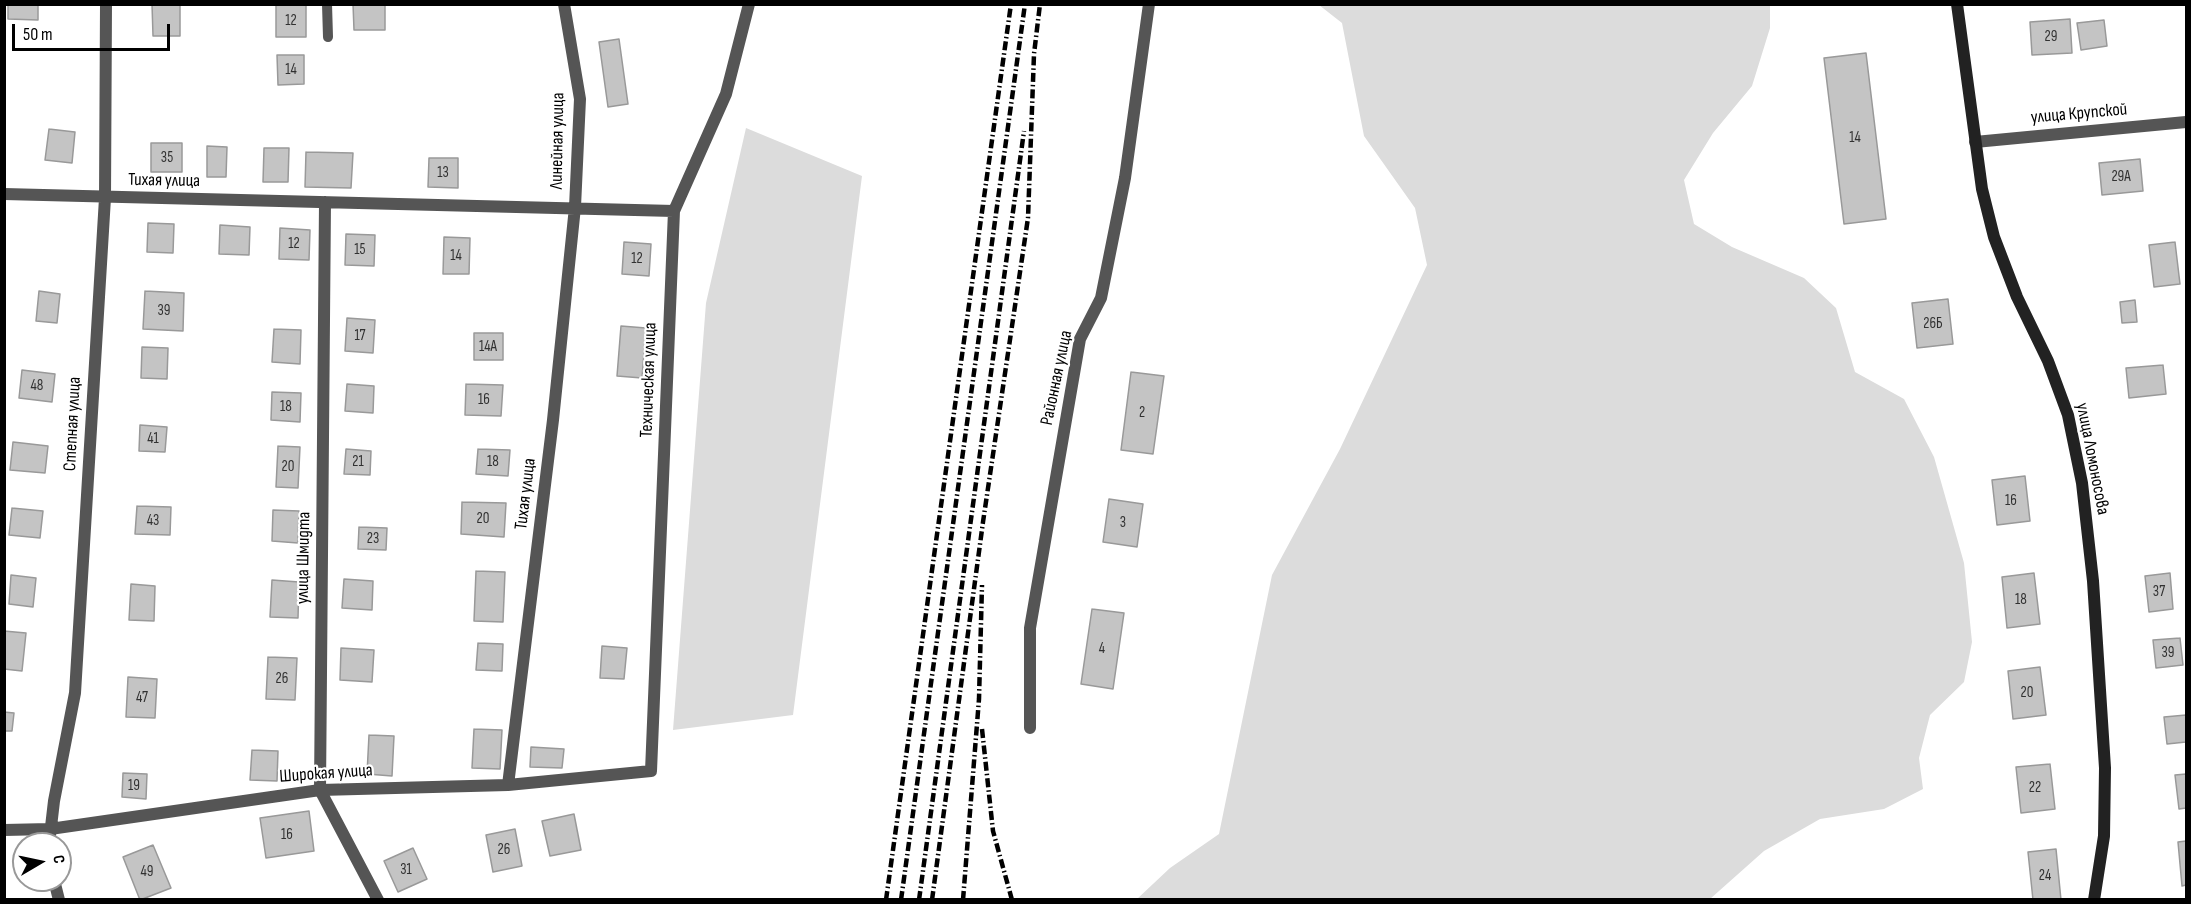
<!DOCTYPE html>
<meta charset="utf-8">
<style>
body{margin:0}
#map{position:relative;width:2191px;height:904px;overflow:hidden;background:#fff;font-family:"Sofia Sans Condensed",sans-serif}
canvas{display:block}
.frame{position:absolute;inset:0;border:6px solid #000;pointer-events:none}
.north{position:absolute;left:12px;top:832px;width:60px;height:60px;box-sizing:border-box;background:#fff;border:2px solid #999;border-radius:50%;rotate:81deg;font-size:16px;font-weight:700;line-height:24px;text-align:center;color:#000}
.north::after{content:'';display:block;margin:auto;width:21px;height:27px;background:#000;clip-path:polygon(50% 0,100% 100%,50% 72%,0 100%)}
.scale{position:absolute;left:12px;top:24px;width:158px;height:27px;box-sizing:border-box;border:3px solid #000;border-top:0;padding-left:8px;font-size:18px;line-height:21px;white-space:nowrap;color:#000;-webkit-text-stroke:4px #fff;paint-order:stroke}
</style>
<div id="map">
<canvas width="2191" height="904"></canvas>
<div class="frame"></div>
<div class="north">С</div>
<div class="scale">50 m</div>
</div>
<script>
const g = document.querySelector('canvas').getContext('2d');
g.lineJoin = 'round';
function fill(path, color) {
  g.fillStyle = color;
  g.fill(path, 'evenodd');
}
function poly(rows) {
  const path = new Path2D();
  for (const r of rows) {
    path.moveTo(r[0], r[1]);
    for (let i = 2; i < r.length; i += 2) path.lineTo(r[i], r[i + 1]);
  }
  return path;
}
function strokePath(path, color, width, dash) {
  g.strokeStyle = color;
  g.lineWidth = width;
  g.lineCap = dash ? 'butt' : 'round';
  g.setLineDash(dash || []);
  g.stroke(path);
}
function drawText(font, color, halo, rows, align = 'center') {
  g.font = font + ' "Sofia Sans Condensed",sans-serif';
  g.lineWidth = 4.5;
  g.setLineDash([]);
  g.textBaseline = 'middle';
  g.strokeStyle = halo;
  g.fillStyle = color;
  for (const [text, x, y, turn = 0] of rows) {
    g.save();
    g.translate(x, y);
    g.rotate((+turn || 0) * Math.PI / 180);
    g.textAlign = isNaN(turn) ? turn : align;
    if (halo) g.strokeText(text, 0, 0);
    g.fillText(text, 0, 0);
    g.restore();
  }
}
fill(poly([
 [1319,5,1770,5,1770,28,1752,86,1713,133,1684,180,1694,224,1732,247,1804,278,1836,308,1855,372,1904,399,1934,457,1964,563,1972,642,1964,682,1930,715,1919,758,1923,789,1884,809,1820,819,1764,851,1710,899,1137,899,1170,868,1219,834,1272,575,1340,449,1427,265,1415,208,1364,136,1342,23],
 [746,128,862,176,793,715,673,730,706,303]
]), '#dcdcdc');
const building = poly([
 [8,4,38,4,38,20,8,19,8,4],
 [152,4,180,4,180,36,153,36,152,4],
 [276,4,306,4,306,37,276,37,276,4],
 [353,4,385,4,385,30,354,30,353,4],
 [2070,19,2072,53,2032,55,2030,22,2070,19],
 [2104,20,2107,46,2081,50,2077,23,2104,20],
 [619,39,628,104,608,107,599,42,619,39],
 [1866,53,1886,219,1844,224,1824,58,1866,53],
 [277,55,304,55,304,84,278,85,277,55],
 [49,129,75,132,72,163,45,160,49,129],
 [151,143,182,143,182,172,151,172,151,143],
 [207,146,227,147,226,177,207,177,207,146],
 [264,148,289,148,288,182,263,182,264,148],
 [306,152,353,153,351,188,305,187,306,152],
 [429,158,458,158,458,188,428,187,429,158],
 [2140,159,2143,191,2102,195,2099,163,2140,159],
 [148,223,174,224,173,253,147,252,148,223],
 [220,225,250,227,249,255,219,254,220,225],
 [280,228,310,230,309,260,279,259,280,228],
 [346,234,375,235,374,266,345,265,346,234],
 [444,237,470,238,469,274,443,274,444,237],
 [624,242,651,244,649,276,622,274,624,242],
 [2175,242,2180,284,2154,287,2149,245,2175,242],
 [39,291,60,294,57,323,36,321,39,291],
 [145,291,184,293,183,331,143,329,145,291],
 [1948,299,1953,344,1917,348,1912,303,1948,299],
 [2135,300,2137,322,2122,323,2120,302,2135,300],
 [347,318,375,320,373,353,345,351,347,318],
 [621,326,646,328,642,378,617,376,621,326],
 [274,329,301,330,300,364,272,362,274,329],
 [474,333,503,333,503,360,474,360,474,333],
 [142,347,168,348,167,379,141,378,142,347],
 [2163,365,2166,394,2129,398,2126,368,2163,365],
 [22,370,55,374,52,402,19,398,22,370],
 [1131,372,1164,376,1153,454,1121,450,1131,372],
 [347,384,374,386,373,413,345,411,347,384],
 [466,384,503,385,501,416,465,415,466,384],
 [272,392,301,393,300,422,271,420,272,392],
 [140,425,167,427,165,452,139,451,140,425],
 [13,442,48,446,45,473,10,470,13,442],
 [278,446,300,447,298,488,276,487,278,446],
 [346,449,371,451,370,475,344,474,346,449],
 [478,449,510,450,508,476,476,474,478,449],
 [2025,476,2030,521,1997,525,1992,480,2025,476],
 [1109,499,1143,504,1137,547,1103,542,1109,499],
 [462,502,506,503,504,537,461,534,462,502],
 [137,506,171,507,170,535,135,534,137,506],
 [12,508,43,511,40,538,9,535,12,508],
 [273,510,299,511,298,543,272,541,273,510],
 [359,527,387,528,386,550,358,549,359,527],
 [476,571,505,572,503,622,474,621,476,571],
 [2034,573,2040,624,2007,628,2002,577,2034,573],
 [2170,573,2173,609,2149,612,2145,576,2170,573],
 [11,575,36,578,33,607,9,604,11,575],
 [344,579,373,581,372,610,342,608,344,579],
 [272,580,299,582,298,618,270,617,272,580],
 [131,584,155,586,154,621,129,620,131,584],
 [1092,609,1124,613,1113,689,1081,684,1092,609],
 [4,631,26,633,22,671,4,669,4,631],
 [2180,638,2183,665,2156,668,2153,640,2180,638],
 [478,643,503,644,502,671,476,670,478,643],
 [602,646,627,648,624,679,600,678,602,646],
 [341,648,374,650,372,682,340,680,341,648],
 [268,657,297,658,295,700,266,699,268,657],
 [2040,667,2046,715,2013,719,2008,671,2040,667],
 [128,677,157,679,155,718,126,717,128,677],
 [4,712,14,713,12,731,4,731,4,712],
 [2186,715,2186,742,2167,744,2164,717,2186,715],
 [474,729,502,730,500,769,472,768,474,729],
 [369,735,394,736,392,776,367,774,369,735],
 [531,747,564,749,562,768,530,767,531,747],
 [252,750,278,751,277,781,250,780,252,750],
 [2050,764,2055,809,2021,813,2016,767,2050,764],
 [123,773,147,774,146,799,122,797,123,773],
 [2186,774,2186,808,2179,809,2175,775,2186,774],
 [309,811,314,851,266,858,260,818,309,811],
 [574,814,581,850,550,856,542,821,574,814],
 [515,829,522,866,493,872,486,835,515,829],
 [2186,841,2186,885,2182,886,2178,842,2186,841],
 [153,845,171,888,140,900,123,857,153,845],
 [413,848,427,879,398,892,384,861,413,848],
 [2056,849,2061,900,2033,900,2028,852,2056,849]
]);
fill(building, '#c4c4c4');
strokePath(building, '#999', 1.5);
strokePath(poly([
 [327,4,328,37]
]), '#555', 10);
strokePath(poly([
 [1975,142,2186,122],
 [4,194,674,211],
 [325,202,320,790,378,900],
 [1030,728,1030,628,1080,339,1101,298,1125,178,1149,4],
 [508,785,553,420,575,207,580,99,564,4],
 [4,830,50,829,320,790,508,785,651,771,674,211,726,94,749,4],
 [49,844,54,801,75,693,105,198,106,4],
 [54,880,59,900]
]), '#555', 12);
strokePath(poly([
 [1957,4,1982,189,1994,237,2017,297,2048,361,2068,415,2082,483,2093,581,2105,768,2104,836,2094,900]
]), '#222', 12);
strokePath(poly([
 [982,729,993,831,1012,900],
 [886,900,1011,4],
 [901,900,1025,4],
 [919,900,1024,131],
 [932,900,983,522,1028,218,1034,54,1040,4],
 [963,900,979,699,982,585]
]), '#000', 4.5, [9, 3, 1.5, 3]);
drawText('15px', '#313131', null, [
 ["12",291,21],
 ["29",2051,37],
 ["14",291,70],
 ["14",1855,138],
 ["35",167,158],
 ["13",443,173],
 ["29А",2121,177],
 ["12",294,244],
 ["15",360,250],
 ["14",456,256],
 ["12",637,259],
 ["39",164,311],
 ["26Б",1933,324],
 ["17",360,336],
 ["14А",488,347],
 ["48",37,386],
 ["16",484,400],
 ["18",286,407],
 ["2",1142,413],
 ["41",153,439],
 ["21",358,462],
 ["18",493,462],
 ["20",288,467],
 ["16",2011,501],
 ["20",483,519],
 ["43",153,521],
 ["3",1123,523],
 ["23",373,539],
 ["37",2159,592],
 ["18",2021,600],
 ["4",1102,649],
 ["39",2168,653],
 ["26",282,679],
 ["20",2027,693],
 ["47",142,698],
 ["19",134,786],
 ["22",2035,788],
 ["16",287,835],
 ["26",504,850],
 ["31",406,870],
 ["49",147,872],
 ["24",2045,876]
]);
drawText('18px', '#000', '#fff', [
 ["улица Крупской",2079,114,-5],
 ["Линейная улица",558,141,-89],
 ["Тихая улица",164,181,1],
 ["Районная улица",1057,378,-78],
 ["Техническая улица",649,380,-88],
 ["Степная улица",73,424,-87],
 ["улица Ломоносова",2092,459,79],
 ["Тихая улица",526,494,-83],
 ["улица Шмидта",304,558,-89],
 ["Широкая улица",326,774,-4]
]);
</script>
